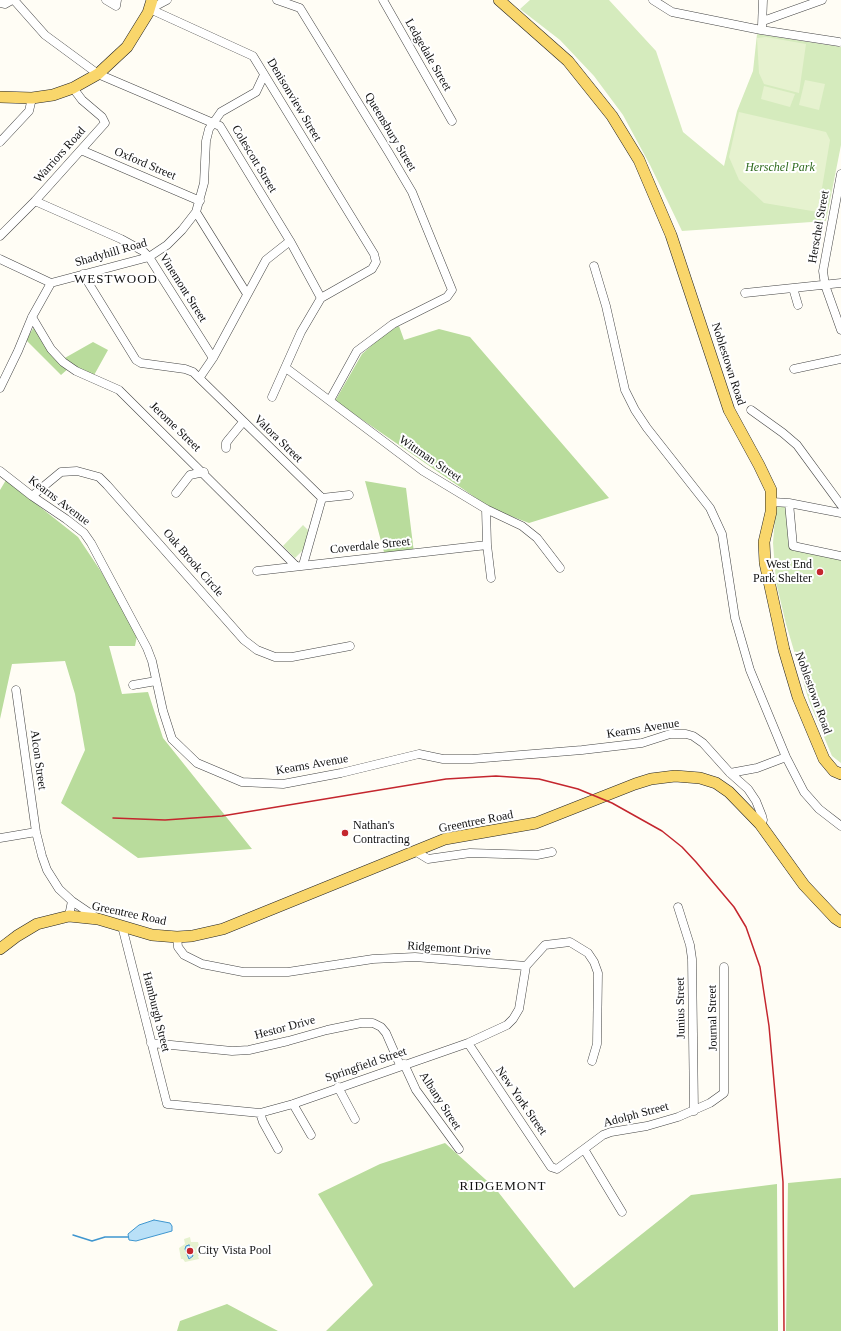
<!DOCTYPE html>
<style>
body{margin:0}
canvas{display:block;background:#fffdf5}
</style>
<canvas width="841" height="1331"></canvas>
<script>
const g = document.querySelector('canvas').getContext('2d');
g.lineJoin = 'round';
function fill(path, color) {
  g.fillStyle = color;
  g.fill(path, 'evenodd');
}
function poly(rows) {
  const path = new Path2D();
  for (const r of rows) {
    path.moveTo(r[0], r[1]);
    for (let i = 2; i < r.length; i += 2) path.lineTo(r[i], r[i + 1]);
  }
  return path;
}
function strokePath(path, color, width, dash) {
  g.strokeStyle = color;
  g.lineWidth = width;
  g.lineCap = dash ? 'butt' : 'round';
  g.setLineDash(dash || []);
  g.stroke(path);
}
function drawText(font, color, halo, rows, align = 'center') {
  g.font = font + ' Georgia,serif';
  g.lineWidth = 4;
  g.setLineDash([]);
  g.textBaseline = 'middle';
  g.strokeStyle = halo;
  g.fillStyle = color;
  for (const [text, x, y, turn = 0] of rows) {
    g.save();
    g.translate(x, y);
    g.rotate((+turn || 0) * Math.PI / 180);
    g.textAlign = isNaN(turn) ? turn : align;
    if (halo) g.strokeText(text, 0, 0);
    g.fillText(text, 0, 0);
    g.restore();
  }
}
fill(poly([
 [530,0,609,0,656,51,683,132,724,166,737,111,753,71,757,34,841,47,841,145,826,221,682,231,650,165,623,115,594,76,560,40,520,9],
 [776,506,787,507,790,548,841,559,841,763,832,756,809,701,786,624,776,582,773,543],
 [303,525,309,531,304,549,295,558,283,546]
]), '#d5ebbd');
fill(poly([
 [399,326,404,340,439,329,470,337,609,498,529,523,492,509,335,401,362,354,386,333],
 [34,327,69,368,61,375,26,340],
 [93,342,108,350,93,377,63,359],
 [6,480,78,537,102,573,137,636,135,646,109,646,122,694,148,692,163,738,252,849,138,858,61,803,85,750,75,694,65,661,12,664,0,719,0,490],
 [365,481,406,488,414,553,385,556],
 [445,1143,495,1188,574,1288,691,1195,777,1184,778,1331,326,1331,373,1285,318,1194,380,1164],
 [841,1178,841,1331,786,1331,788,1183],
 [227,1304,278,1331,177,1331,180,1321]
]), '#b9dc9c');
fill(poly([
 [766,37,806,44,799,93,764,84,759,73,757,38],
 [805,80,825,84,819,110,799,105],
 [764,86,795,94,790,107,761,99],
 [739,112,826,132,830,140,818,212,764,203,739,180,729,157],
 [190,1237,191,1242,198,1242,201,1254,198,1256,199,1259,185,1262,183,1259,181,1259,179,1248,185,1244,184,1239]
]), '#e6f2cf');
const water = poly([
 [154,1220,170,1223,172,1226,172,1231,136,1241,129,1240,128,1234,139,1225,154,1220],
 [189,1245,193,1256,189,1259,185,1249,186,1246,189,1245]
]);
fill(water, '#b9e0f7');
strokePath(water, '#3f96cf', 1);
strokePath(poly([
 [73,1235,92,1241,105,1237,128,1237]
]), '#3f96cf', 1.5);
const minor = poly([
 [14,0,45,35,98,74,220,126,290,241,321,298],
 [106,0,116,6,117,0],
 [277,0,300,8,389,153,412,192,452,290,447,297,393,324,357,351,330,400],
 [383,0,452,121],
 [653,0,672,12,761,30,839,42],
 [0,3,5,4,12,0],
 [150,9,253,56,374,254,376,262,372,269,321,298,301,332,272,397],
 [150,9,167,0],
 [763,21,822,0],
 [762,26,763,0],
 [0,142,29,111,32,98],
 [81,150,200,201],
 [841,174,823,271,825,285,841,330],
 [35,201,121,239,143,251,149,257,213,358],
 [196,212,247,294],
 [0,236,35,201,105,123,102,117,82,100,73,88],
 [0,259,51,283,149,257,167,245,182,230,196,212,204,183,206,141,209,129,221,112,256,92,264,75],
 [594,266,606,306,625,390,635,410,647,428,710,508,722,534,735,618,750,670,786,757,804,792,819,809,841,826],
 [83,274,136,360,141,363,185,369,193,372,322,498],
 [793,288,798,305],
 [745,293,841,283],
 [32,317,51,349,63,362,76,371,119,390,296,566],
 [286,368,423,471,486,509,522,526,537,538,560,568],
 [794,369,841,359],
 [200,377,213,358,266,260,290,241],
 [0,388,18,351,32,317,51,283],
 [751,410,783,433,797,445,841,505],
 [226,448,226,443,229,439,243,422],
 [0,471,32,496,66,519,84,533,91,543,147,648,152,661,163,711,172,739,197,763,242,782,283,784,341,773,419,754,443,759,472,759,582,750,642,743,670,734,686,734,693,736,703,743,730,773,748,789,756,801,762,816,763,820,760,824],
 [176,493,190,475,204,472],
 [32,496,61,472,77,471,99,477,107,485,244,640,257,650,275,657,292,657,350,646],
 [322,498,349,495],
 [772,502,789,503,841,513],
 [789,503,793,546,841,556],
 [486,509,487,545,491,578],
 [303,565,322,498],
 [257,571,487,545],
 [133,685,156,681],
 [16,690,36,832,42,856,47,870,59,889,72,901,69,916],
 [730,773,757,768,786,757],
 [0,838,36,832],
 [415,851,428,859,470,853,537,855,552,852],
 [72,901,97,918],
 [678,907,690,945,692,959,694,1111],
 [122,926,167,1104,260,1113,293,1104,468,1043,507,1025,513,1019,519,1009,526,966],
 [177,937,178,947,184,955,202,964,243,972,288,972,373,959,415,957,526,966,545,945,570,942,588,953,594,962,598,973,597,1044,592,1061],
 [151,1043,232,1051,249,1050,288,1041,327,1030,361,1023,373,1023,381,1027,386,1033,400,1065],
 [468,1043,551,1167,557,1169,603,1135,611,1132,647,1126,678,1117,710,1103,724,1093,724,967],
 [404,1064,416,1090,459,1149],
 [338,1087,355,1119],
 [293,1104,311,1135],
 [260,1113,263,1122,278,1149],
 [584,1149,622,1212]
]);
const major = poly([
 [499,0,568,61,612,116,639,160,671,235,729,410,759,465,771,490,771,512,764,542,765,563,784,650,798,697,824,759,834,771,841,774],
 [0,97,32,98,53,95,73,88,98,74,127,47,148,13,152,0],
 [0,949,17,936,37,924,69,916,98,919,152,935,177,937,192,936,223,929,445,839,536,823,635,784,651,779,675,776,700,778,716,783,729,792,760,824,804,885,835,918,841,922]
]);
strokePath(minor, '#444', 9);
strokePath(major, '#222', 12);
strokePath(minor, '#fff', 8);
strokePath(major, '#f9d66b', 11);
strokePath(poly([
 [113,818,165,820,222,816,446,779,496,776,539,779,578,789,612,803,662,831,682,847,696,862,734,907,746,927,760,967,769,1026,783,1182,784,1331]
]), '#c4262e', 1.5);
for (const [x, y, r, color] of [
 [820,572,4,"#c4262e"],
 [345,833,4,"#c4262e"],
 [190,1251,4,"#c4262e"]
]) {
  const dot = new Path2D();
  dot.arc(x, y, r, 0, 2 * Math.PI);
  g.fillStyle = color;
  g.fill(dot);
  strokePath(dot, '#fff', 1.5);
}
drawText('12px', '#111', '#fff', [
 ["Ledgedale Street",428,55,60],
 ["Denisonview Street",294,100,59],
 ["Queensbury Street",390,132,59],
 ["Warriors Road",60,155,-48],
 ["Colescott Street",254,159,59],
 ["Oxford Street",145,164,23],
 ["Herschel Street",819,227,-80],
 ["Shadyhill Road",111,253,-16],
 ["Vinemont Street",183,288,58],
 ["Noblestown Road",728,364,72],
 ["Jerome Street",175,427,44],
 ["Valora Street",278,439,44],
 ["Wittman Street",430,459,34],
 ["Kearns Avenue",59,501,37],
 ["Coverdale Street",370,546,-6],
 ["Oak Brook Circle",193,563,49],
 ["Noblestown Road",813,693,70],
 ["Kearns Avenue",643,729,-9],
 ["Alcon Street",38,760,82],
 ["Kearns Avenue",312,765,-10],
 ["Greentree Road",476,822,-11],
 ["Greentree Road",129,914,12],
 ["Ridgemont Drive",449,949,4],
 ["Junius Street",681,1008,-91],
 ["Hamburgh Street",156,1012,76],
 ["Journal Street",713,1018,-91],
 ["Hestor Drive",285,1028,-15],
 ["Springfield Street",366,1065,-19],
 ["Albany Street",440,1101,57],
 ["New York Street",521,1101,55],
 ["Adolph Street",636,1115,-15]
]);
drawText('italic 12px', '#2f6b1f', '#fff', [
 ["Herschel Park",780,168]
]);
drawText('12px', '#111', '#fff', [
 ["West End",812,565,"right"],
 ["Park Shelter",812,579,"right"],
 ["Nathan's",353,826],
 ["Contracting",353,840],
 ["City Vista Pool",198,1251]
], 'left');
g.letterSpacing = '1px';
drawText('13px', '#111', '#fff', [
 ["WESTWOOD",116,280],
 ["RIDGEMONT",503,1187]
]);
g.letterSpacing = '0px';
</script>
